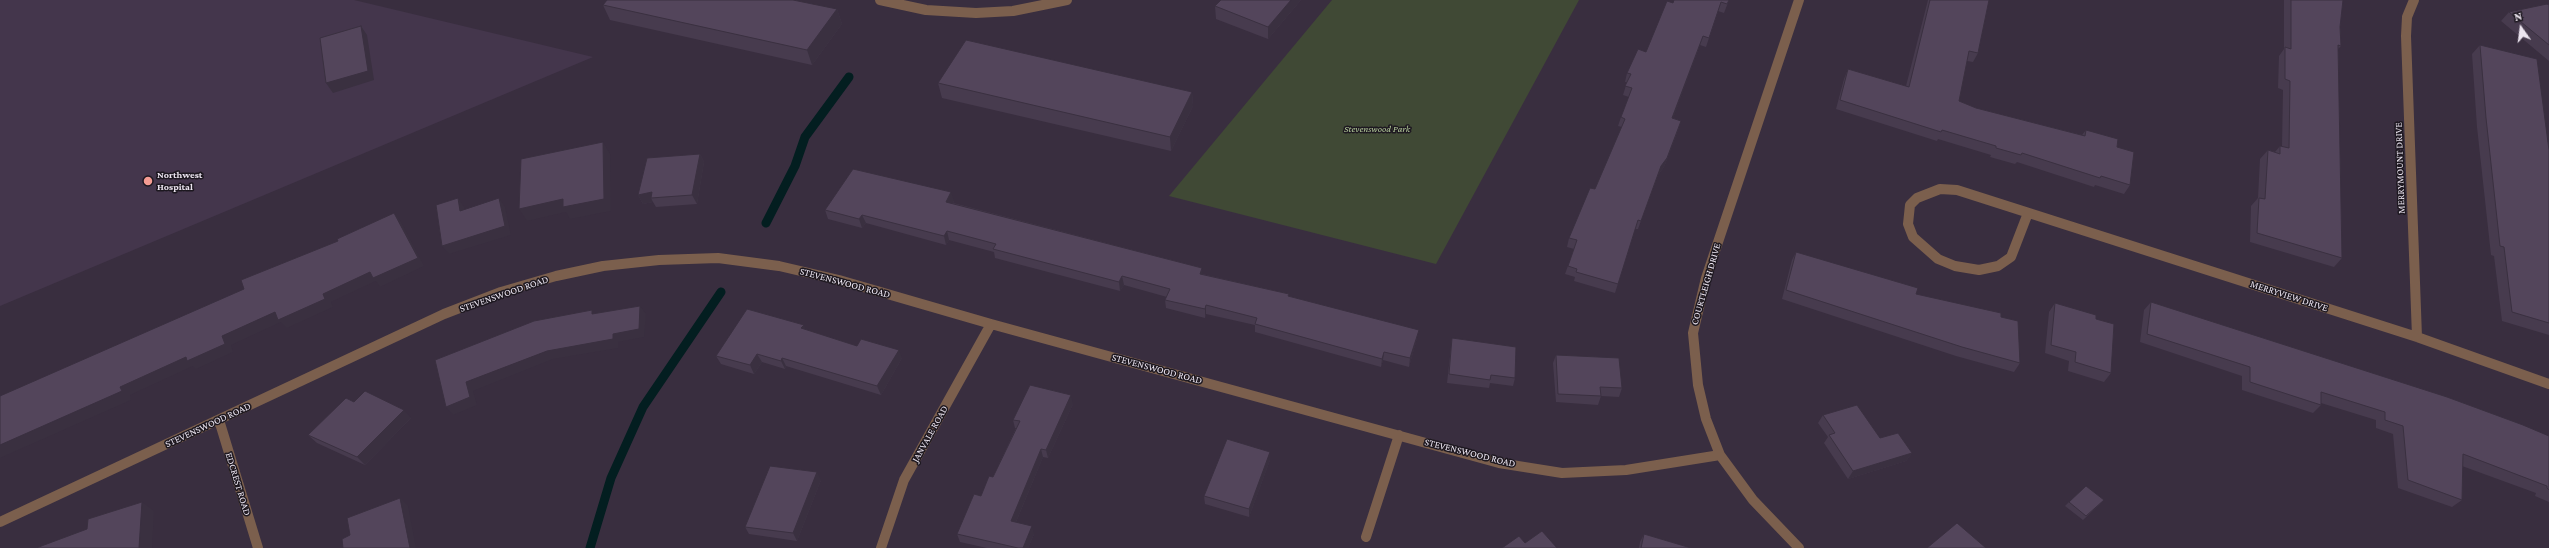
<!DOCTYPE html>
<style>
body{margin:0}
#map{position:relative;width:2549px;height:548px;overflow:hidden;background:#392e3f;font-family:"Crimson Pro",serif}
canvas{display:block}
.north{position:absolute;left:2501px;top:8px;width:40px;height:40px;-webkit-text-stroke:3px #1d1820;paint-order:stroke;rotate:346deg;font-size:11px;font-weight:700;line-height:16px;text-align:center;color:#ece5f0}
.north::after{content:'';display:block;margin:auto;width:14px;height:18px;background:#ece5f0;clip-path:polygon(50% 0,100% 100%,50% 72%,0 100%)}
</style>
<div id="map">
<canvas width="2549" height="548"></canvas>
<div class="north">N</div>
</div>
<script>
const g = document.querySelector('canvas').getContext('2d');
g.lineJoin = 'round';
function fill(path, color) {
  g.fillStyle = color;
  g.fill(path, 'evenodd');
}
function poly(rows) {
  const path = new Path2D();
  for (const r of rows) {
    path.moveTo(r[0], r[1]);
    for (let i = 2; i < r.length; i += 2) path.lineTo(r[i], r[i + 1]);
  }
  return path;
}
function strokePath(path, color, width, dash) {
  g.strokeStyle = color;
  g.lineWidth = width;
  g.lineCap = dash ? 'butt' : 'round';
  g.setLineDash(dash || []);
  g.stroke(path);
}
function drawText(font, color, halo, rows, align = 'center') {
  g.font = font + ' "Crimson Pro",serif';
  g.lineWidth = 3;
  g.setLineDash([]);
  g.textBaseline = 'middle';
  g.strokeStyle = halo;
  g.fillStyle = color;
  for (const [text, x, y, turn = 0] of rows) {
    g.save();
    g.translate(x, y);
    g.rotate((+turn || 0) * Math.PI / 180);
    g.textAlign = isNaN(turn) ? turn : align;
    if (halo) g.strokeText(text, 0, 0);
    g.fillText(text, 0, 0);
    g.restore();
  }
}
fill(poly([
 [0,0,354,0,593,57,0,306]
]), '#44364c');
fill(poly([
 [1332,0,1579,0,1436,264,1169,196]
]), '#404935');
strokePath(poly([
 [766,223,795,166,805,137,849,77],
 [590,548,611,478,643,407,721,292]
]), '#031e20', 9);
strokePath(poly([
 [880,0,926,10,976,13,1013,11,1067,0],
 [1799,0,1706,278,1693,333,1698,385,1706,419,1720,455,1753,500,1799,548],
 [2414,0,2407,17,2406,36,2417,337],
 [2028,213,2011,257,1998,266,1979,270,1955,266,1938,259,1913,237,1908,224,1910,205,1917,198,1940,189,1957,190,2417,337,2549,384],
 [219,420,258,548],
 [0,522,444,314,501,292,556,276,603,266,659,260,718,258,779,266,839,280,991,324,1499,463,1562,473,1626,470,1720,455],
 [1366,537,1399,435],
 [881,548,904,480,991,324]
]), '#7b5f4d', 10);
fill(poly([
 [1301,0,1268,39,1216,19,1215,6],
 [1729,0,1724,13,1718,11,1706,47,1700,45,1673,118,1681,121,1678,130,1664,167,1658,175,1638,229,1635,229,1615,293,1574,281,1575,277,1565,274,1574,249,1567,247,1569,238,1595,189,1622,127,1618,126,1621,117,1629,97,1623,95,1627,82,1625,82,1627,73,1646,52,1673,3],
 [1928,0,1989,0,1978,53,1973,62,1967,61,1959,101,1976,108,2082,135,2086,130,2117,147,2130,185,2124,194,2095,185,2094,187,2017,162,2015,164,1990,157,1991,155,1938,139,1937,141,1836,109,1844,79,1848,69,1906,86],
 [2284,0,2343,0,2340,27,2341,46,2338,49,2342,258,2334,267,2250,242,2251,206,2258,198,2260,159,2268,150,2275,152,2280,146,2282,146,2283,90,2278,88,2279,56,2284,49],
 [603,5,837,9,842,24,812,65,610,20],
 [2549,5,2549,61,2501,21,2509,12],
 [2480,45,2549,150,2549,335,2502,321,2494,256,2491,255,2477,127,2472,54],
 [938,83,1192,92,1193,106,1171,151,942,98],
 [700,154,704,162,697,204,656,207,653,202,643,204,638,195],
 [954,201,953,203,1202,268,1202,274,1289,294,1289,296,1417,338,1409,367,1383,360,1381,367,1255,332,1255,325,1206,314,1205,318,1166,308,1165,300,1167,297,1124,285,1120,291,995,258,994,252,949,240,946,245,866,223,862,228,828,219,825,210],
 [1796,252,1916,294,2001,317,2020,363,2014,372,1956,356,1782,299,1792,260],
 [2151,302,2549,436,2549,502,2535,496,2536,493,2462,466,2462,500,2452,507,2398,488,2393,434,2376,428,2376,420,2321,403,2321,405,2313,413,2242,390,2242,376,2140,342,2144,310],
 [2055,303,2096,319,2111,373,2104,382,2068,371,2069,361,2045,353,2049,312],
 [806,330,857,346,902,358,881,395,786,366,785,369,762,362,754,374,721,364,716,356],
 [1452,338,1515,378,1513,386,1490,383,1489,388,1447,383],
 [1556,355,1622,388,1619,397,1601,396,1598,405,1556,402,1553,363],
 [354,402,411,418,365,465,317,443,308,435],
 [1073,404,1048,458,1043,457,1016,522,1034,534,1028,548,987,548,960,542,957,534,993,477,1016,428,1015,428,1013,420],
 [1823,415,1880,438,1912,453,1906,461,1848,479,1824,443,1828,437,1818,423],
 [1270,460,1249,517,1205,504,1204,496],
 [821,480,797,541,749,534,745,527],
 [2069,502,2100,504,2083,520,2065,506],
 [1644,534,1691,548,1639,548,1640,542]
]), '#473b4e');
fill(poly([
 [1291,0,1301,0,1268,39,1268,27],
 [837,9,842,24,812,65,807,50],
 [361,26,367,35,374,80,333,93,326,83],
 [1703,36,1700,45,1670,127,1672,118],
 [1192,92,1193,106,1171,151,1170,137],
 [1681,121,1664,167,1658,175,1638,229,1661,166],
 [603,142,610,154,611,211,570,219,566,212,527,221,519,209],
 [700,154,704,162,697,204,692,195],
 [652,192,651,198,653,202,643,204,638,195],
 [951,192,954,201,948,210,946,202],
 [458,198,464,207,467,219,460,211],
 [499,198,505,207,511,235,449,254,442,246],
 [394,213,401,222,424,266,380,287,376,281,331,302,333,307,287,328,281,322,231,345,233,352,196,369,193,366,130,395,131,400,0,458,0,445,120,387,222,336,275,312,323,294],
 [862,215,866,223,862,228,859,219],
 [947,231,949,240,946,245,944,236],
 [1202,268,1203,276,1200,274],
 [1122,276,1124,285,1120,291,1119,282],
 [1206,305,1206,314,1205,318,1205,309],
 [640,306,646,314,644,337,618,342,618,348,553,359,473,391,477,405,453,415,446,407,466,382,547,351,613,334],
 [804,325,808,333,801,328],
 [1419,330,1417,338,1409,367,1410,358],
 [899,350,902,358,881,395,877,386],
 [1384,352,1383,360,1381,367,1382,359],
 [757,354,762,362,754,374,750,365],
 [782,358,786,366,785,369,781,361],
 [1071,395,1073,404,1048,458,1046,450],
 [404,410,411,418,365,465,357,457],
 [1041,449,1043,457,1013,529,1011,521],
 [1270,452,1270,460,1249,517,1249,509],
 [1912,453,1906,461,1848,479,1853,471],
 [817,472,821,480,797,541,793,533],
 [400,498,408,506,416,548,410,548],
 [142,502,154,511,152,548,139,548],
 [1032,526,1034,534,1028,548,1023,548]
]), '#3a3040');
const building = poly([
 [607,0,793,0,837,9,807,50,603,5,607,0],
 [1221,0,1291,0,1268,27,1215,6,1221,0],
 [1674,0,1729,0,1727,4,1721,2,1709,38,1703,36,1672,118,1681,121,1667,158,1661,166,1641,221,1638,220,1618,284,1576,272,1577,269,1568,266,1577,240,1569,238,1590,188,1595,189,1625,119,1621,117,1632,88,1625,86,1631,74,1627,73,1638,49,1646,52,1667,1,1673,3,1674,0],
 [1930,0,1989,0,1978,53,1969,51,1959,101,1976,108,2085,136,2086,130,2118,139,2117,147,2134,152,2130,185,2101,176,2100,178,2022,153,2021,155,1996,148,1996,146,1942,130,1941,132,1840,100,1848,69,1909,87,1930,0],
 [2291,0,2343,0,2340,27,2341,46,2338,45,2342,258,2257,233,2259,198,2265,199,2268,150,2280,154,2280,146,2289,148,2290,81,2285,79,2285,47,2291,49,2291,0],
 [2547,4,2549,5,2549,45,2509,12,2547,4],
 [361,26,368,71,326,83,320,38,361,26],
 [966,40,1192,92,1170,137,938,83,966,40],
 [2480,45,2537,59,2549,150,2549,323,2512,312,2504,247,2500,246,2486,118,2480,45],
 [603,142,604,199,563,207,563,199,519,209,521,159,603,142],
 [700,154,692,195,651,198,652,192,638,195,647,158,700,154],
 [853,169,951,192,946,202,1202,268,1200,274,1289,294,1288,296,1419,330,1410,358,1384,352,1382,359,1255,324,1257,318,1206,305,1205,309,1165,300,1170,289,1122,276,1119,282,993,249,996,244,947,231,944,236,862,215,859,219,825,210,853,169],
 [458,198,460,211,499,198,505,226,442,246,436,205,458,198],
 [394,213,418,258,373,278,370,272,323,294,325,299,278,320,275,312,222,336,225,344,187,361,186,357,120,387,122,391,0,445,0,396,244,289,241,280,338,241,337,239,394,213],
 [1796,252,1918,288,1916,294,2001,313,2001,317,2018,321,2020,363,1962,347,1786,290,1796,252],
 [2151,302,2447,397,2523,425,2549,436,2549,490,2547,488,2547,486,2463,454,2462,500,2408,480,2403,426,2385,420,2385,412,2321,392,2321,405,2250,382,2250,367,2147,334,2151,302],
 [2055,303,2096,315,2096,319,2114,324,2111,373,2075,362,2076,352,2051,345,2055,303],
 [640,306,639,329,613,334,613,339,547,351,466,382,470,397,446,407,435,360,534,321,592,310,592,314,640,306],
 [747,309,804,325,801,328,857,346,861,339,899,350,877,386,782,358,781,361,757,354,750,365,716,356,747,309],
 [1452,338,1516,347,1515,378,1491,375,1490,380,1449,374,1452,338],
 [1556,355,1619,358,1622,388,1600,387,1601,396,1558,394,1556,355],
 [1030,385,1071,395,1046,450,1041,449,1011,521,1032,526,1023,548,1018,548,957,534,974,494,981,496,989,476,993,477,1020,421,1013,420,1030,385],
 [365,391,404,410,357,457,308,435,346,398,354,402,365,391],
 [1857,405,1880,438,1898,433,1912,453,1853,471,1829,435,1835,433,1823,415,1857,405],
 [1227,439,1270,452,1249,509,1204,496,1227,439],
 [770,466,817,472,793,533,745,527,770,466],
 [2086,486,2104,500,2086,516,2069,502,2086,486],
 [400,498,410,548,343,548,342,539,350,535,347,518,400,498],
 [142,502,139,548,36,548,87,529,88,519,142,502],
 [1957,523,1986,548,1927,548,1957,523],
 [1542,531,1557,548,1502,548,1519,536,1525,543,1542,531],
 [1644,534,1691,548,1641,548,1644,534]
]);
fill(building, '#53455b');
strokePath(building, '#3a3040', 1);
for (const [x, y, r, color] of [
 [148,181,5,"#f59c93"]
]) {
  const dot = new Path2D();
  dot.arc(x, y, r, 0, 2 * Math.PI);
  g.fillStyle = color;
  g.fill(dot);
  strokePath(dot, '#1d1820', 1.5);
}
drawText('italic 10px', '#b4cb9a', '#1d1820', [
 ["Stevenswood Park",1377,129]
]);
drawText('10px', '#ece5f0', '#1d1820', [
 ["MERRYMOUNT DRIVE",2400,168,-92],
 ["STEVENSWOOD ROAD",845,283,15],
 ["COURTLEIGH DRIVE",1706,284,-74],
 ["STEVENSWOOD ROAD",504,294,-19],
 ["MERRYVIEW DRIVE",2289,296,18],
 ["STEVENSWOOD ROAD",1157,369,15],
 ["STEVENSWOOD ROAD",208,425,-25],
 ["JANVALE ROAD",930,434,-61],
 ["STEVENSWOOD ROAD",1470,453,14],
 ["EDCREST ROAD",238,484,73]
]);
drawText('bold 10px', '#ece5f0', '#1d1820', [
 ["Northwest",157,175],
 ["Hospital",157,187]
], 'left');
</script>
